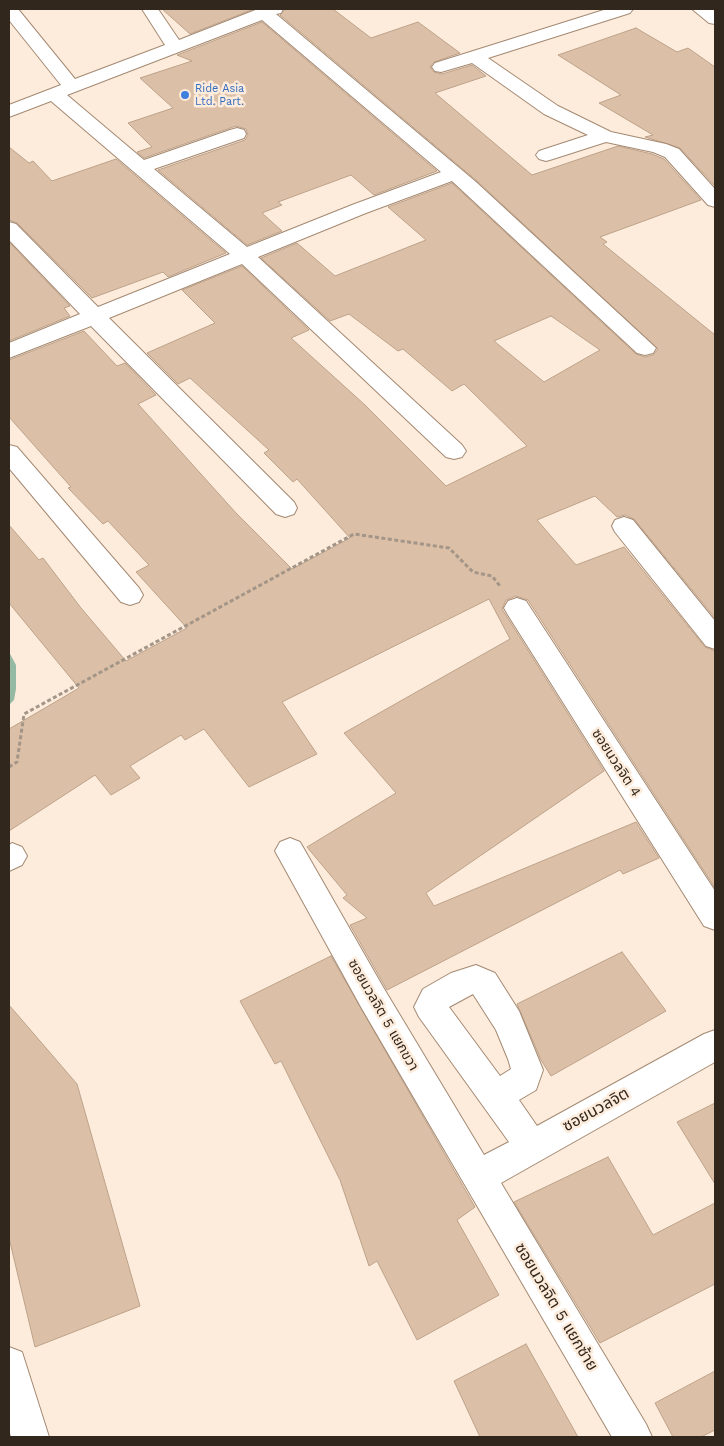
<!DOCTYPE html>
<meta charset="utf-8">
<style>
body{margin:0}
#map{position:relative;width:724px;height:1446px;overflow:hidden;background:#fdecdc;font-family:"Work Sans",sans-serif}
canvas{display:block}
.frame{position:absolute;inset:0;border:10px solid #32271d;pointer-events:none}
</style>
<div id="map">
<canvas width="724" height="1446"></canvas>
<div class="frame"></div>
</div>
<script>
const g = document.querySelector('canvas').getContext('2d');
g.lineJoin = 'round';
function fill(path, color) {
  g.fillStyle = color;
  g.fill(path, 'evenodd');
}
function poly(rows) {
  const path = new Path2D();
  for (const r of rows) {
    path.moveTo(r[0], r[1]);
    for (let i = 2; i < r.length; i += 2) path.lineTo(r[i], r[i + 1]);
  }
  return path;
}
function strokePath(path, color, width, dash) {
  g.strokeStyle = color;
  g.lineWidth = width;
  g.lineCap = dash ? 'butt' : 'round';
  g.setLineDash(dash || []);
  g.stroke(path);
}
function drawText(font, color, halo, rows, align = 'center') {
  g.font = font + ' "Work Sans","Noto Sans Thai",sans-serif';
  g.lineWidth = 5;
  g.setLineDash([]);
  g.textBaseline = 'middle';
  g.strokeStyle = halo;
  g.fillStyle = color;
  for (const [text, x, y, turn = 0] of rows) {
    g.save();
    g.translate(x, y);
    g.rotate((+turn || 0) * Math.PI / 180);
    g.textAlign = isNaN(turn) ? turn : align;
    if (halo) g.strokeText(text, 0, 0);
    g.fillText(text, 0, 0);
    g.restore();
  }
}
fill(poly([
 [9,652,16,665,16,689,14,700,9,705]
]), '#95baa4');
const building = poly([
 [162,9,254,9,190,34,162,9],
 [285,9,333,9,371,38,418,22,460,53,434,62,430,67,434,72,442,74,472,65,486,76,435,93,532,175,618,146,652,154,664,159,701,200,600,237,607,242,603,244,715,335,715,618,634,519,625,515,617,517,595,496,537,520,576,565,624,547,705,647,715,651,715,888,528,600,516,596,506,600,502,609,604,771,426,893,434,906,636,822,659,858,623,874,620,870,387,990,350,925,367,918,343,898,347,895,307,847,396,793,344,733,510,639,489,599,282,702,317,754,249,787,204,729,185,740,181,735,130,766,140,778,111,795,95,775,9,831,9,729,79,688,9,603,9,525,39,560,43,558,81,608,126,661,187,628,136,572,149,565,108,521,103,524,68,488,71,487,9,417,9,360,84,331,117,366,125,363,156,395,138,404,236,513,292,569,350,538,297,479,293,482,264,453,269,450,190,378,178,384,147,353,215,323,182,290,242,266,309,330,291,338,365,405,446,486,527,446,464,384,452,391,403,349,398,351,349,314,330,321,261,258,297,243,335,276,426,240,388,207,452,183,636,354,645,357,653,355,658,349,477,181,280,15,285,9],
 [551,316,600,350,544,382,494,341,551,316],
 [262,22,437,171,374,195,351,175,278,202,282,205,262,213,282,231,247,245,158,170,245,140,248,135,246,129,236,126,144,158,137,152,152,147,128,123,173,108,140,78,192,61,177,55,262,22],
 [636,28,677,52,688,48,715,67,715,186,680,148,645,137,653,135,599,103,621,95,558,55,636,28],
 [9,147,29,163,33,161,52,181,116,159,226,253,168,277,163,272,92,298,17,223,9,220,9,147],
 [9,242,70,306,64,308,70,316,9,341,9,242],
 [622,952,666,1011,551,1076,541,1060,517,1004,622,952],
 [331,956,475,1207,457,1220,499,1295,417,1340,377,1261,369,1266,340,1180,281,1061,275,1064,240,1001,331,956],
 [9,1005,77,1084,140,1306,35,1347,9,1238,9,1005],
 [715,1103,715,1184,677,1122,715,1103],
 [608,1157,653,1235,715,1203,715,1284,600,1343,514,1202,608,1157],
 [526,1344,578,1437,480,1437,454,1381,526,1344],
 [715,1371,715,1430,701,1437,673,1437,655,1403,715,1371]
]);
fill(building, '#dcbfa7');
strokePath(building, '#bda28a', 1);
const minor = poly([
 [9,9,18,9,75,79,165,45,142,9,158,9,179,40,258,9,283,9,281,13,276,14,476,182,656,348,653,353,645,355,637,353,452,181,366,213,258,257,462,445,466,451,462,457,454,459,446,457,242,264,109,318,294,502,297,508,294,514,285,517,276,514,91,326,9,358,9,343,80,314,9,240,9,222,16,224,98,307,230,254,51,101,9,117,9,105,61,85,9,20,9,9],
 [262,20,441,172,352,205,247,247,154,169,244,138,246,134,244,130,237,128,230,130,144,160,67,95,262,20],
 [607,9,633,9,630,13,488,58,558,106,611,132,666,144,679,149,715,189,715,207,708,205,665,157,653,152,606,142,553,159,546,161,539,159,536,155,539,151,588,135,544,114,472,63,441,72,435,71,432,67,435,63,607,9],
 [692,9,712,9,715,11,715,24,709,23,692,9],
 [9,445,17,447,139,588,143,595,139,602,130,605,121,602,9,468,9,445],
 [624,517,633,520,715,621,715,649,706,646,615,532,612,526,615,520,624,517],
 [517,598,526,601,715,891,715,930,704,926,508,615,504,608,508,601,517,598],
 [290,838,300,842,383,987,484,1155,509,1142,419,1017,414,1007,423,989,451,973,476,965,495,973,519,1011,543,1070,536,1090,519,1100,537,1126,704,1034,715,1030,715,1062,501,1183,646,1424,652,1437,612,1437,361,1007,280,860,275,851,280,842,290,838],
 [473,994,496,1030,508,1059,511,1069,500,1076,449,1007,473,994],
 [12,843,22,847,27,856,22,865,9,871,9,845,12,843],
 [9,1347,22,1352,49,1437,11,1437,9,1429,9,1347]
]);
strokePath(minor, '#a48972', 2);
strokePath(poly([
 [9,767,17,762,24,714,354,534,449,548,473,572,492,576,500,586]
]), '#a39587', 3, [4, 2.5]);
fill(minor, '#fff');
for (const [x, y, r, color] of [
 [185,95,5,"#3f7fe0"]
]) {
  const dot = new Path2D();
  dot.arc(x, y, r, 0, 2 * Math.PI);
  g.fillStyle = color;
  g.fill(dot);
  strokePath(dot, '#fdecdc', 2);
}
drawText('11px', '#366cbe', '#fdecdc', [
 ["Ride Asia",195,89],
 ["Ltd. Part.",195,102]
], 'left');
drawText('14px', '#32271d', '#fdecdc', [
 ["ซอยนวลจิต 4",616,763,57],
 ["ซอยนวลจิต 5 แยกขวา",383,1015,60]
]);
drawText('16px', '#32271d', '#fdecdc', [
 ["ซอยนวลจิต",596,1110,-29],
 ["ซอยนวลจิต 5 แยกซ้าย",556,1307,59]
]);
</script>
